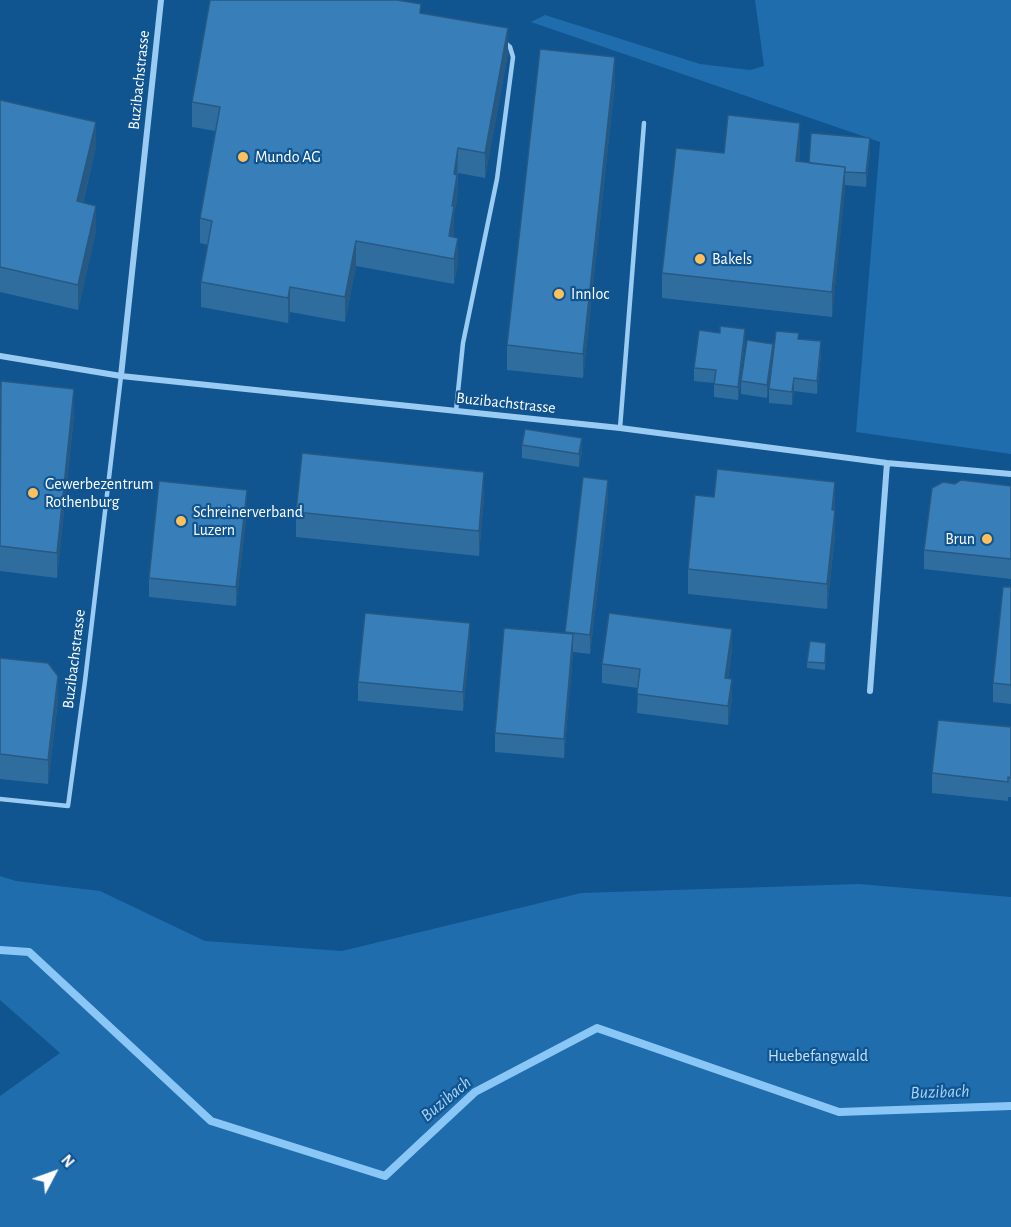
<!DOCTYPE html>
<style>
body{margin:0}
#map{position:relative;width:1011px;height:1227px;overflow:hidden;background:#105490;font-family:"Alegreya Sans",sans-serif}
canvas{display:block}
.north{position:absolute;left:24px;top:1143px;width:60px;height:60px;-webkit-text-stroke:4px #105490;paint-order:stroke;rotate:49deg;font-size:16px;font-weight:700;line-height:24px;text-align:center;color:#fff}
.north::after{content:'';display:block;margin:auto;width:21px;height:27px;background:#fff;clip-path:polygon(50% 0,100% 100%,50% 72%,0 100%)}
</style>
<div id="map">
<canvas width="1011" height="1227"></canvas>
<div class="north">N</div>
</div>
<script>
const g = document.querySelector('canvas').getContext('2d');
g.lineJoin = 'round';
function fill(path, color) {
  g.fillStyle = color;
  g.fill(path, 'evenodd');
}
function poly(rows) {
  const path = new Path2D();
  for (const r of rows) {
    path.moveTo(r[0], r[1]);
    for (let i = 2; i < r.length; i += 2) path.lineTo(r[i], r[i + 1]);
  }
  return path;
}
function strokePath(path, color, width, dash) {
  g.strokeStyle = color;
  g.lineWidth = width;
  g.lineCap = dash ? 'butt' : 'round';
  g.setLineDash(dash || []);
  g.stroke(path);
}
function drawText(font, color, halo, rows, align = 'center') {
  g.font = font + ' "Alegreya Sans",sans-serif';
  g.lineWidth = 4.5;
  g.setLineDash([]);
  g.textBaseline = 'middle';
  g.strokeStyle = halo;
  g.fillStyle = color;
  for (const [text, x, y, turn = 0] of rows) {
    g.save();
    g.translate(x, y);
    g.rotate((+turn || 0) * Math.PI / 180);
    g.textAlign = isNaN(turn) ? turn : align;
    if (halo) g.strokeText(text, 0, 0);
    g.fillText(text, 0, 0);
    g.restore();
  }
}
fill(poly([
 [755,0,1011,0,1011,454,856,432,880,142,531,22,545,15,700,64,750,70,764,66],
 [0,876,16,881,100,891,205,941,342,951,581,893,859,884,1011,897,1011,1227,0,1227,0,1096,60,1053,0,1000]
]), '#1f6dad');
strokePath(poly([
 [0,950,29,952,211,1121,385,1176,475,1092,597,1028,839,1112,1011,1106]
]), '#8bc7f6', 8);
strokePath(poly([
 [456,411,463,343,497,179,513,57,510,47,503,41],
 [620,428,644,123],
 [0,799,68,806,85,681,121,376]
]), '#9acbf3', 4.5);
strokePath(poly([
 [0,356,121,376,620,428,887,463,1011,474],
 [121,376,161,0],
 [870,691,887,463]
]), '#9acbf3', 6);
fill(poly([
 [421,13,508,53,485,178,458,173,457,200,454,214,454,231,453,237,458,263,454,284,356,266,345,322,290,312,288,323,201,307,201,282,208,245,200,243,200,218,215,131,192,127,192,102],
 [615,82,583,378,507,370,507,345],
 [0,100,96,147,83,203,96,231,78,310,0,292],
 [800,148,799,162,809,163,870,151,866,187,845,185,832,317,662,298,662,273],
 [799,339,821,355,817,394,794,391,792,405,769,403,769,389,772,363,767,398,741,394,741,381],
 [745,342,738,400,714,397,714,383,694,381,694,368],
 [0,386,74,414,57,578,0,571],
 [522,445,582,451,579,467,522,458],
 [583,477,608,499,590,654,573,652,564,758,495,752,495,733,565,634],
 [955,484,1011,486,1011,579,924,569,924,550],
 [484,497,479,556,296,537,296,512],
 [714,497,835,506,835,535,827,609,688,594,688,569],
 [247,510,236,606,149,597,149,578],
 [1011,587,1011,704,993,702,993,683],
 [470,643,463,711,358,701,358,682],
 [732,649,728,679,732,698,728,725,637,713,638,688,602,683,602,664],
 [826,650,825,670,807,668,807,662],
 [0,658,58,700,48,784,0,779],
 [1011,727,1011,797,1008,797,1008,801,932,793,932,773]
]), '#306d9f');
fill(poly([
 [508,28,508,53,485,178,485,153],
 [615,57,615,82,583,378,583,354],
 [96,122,96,147,77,226,77,201],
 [800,123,800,148,796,186,796,161],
 [870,138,870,151,866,187,866,173],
 [458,148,457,200,454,214,454,231,449,261,449,236,454,174],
 [845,167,845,191,832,317,832,292],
 [96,206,96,231,78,310,78,285],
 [458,238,458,263,454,284,454,259],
 [356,241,356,266,345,322,345,297],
 [290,287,290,312,288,323,288,298],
 [745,329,745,342,738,400,738,387],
 [821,341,821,355,817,394,817,381],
 [773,344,773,357,767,398,767,385],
 [794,378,794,391,792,405,792,392],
 [74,389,74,414,57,578,57,553],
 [582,438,582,451,579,467,579,454],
 [484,472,484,497,479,556,479,531],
 [608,480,608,499,590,654,590,635],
 [835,482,835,506,832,534,832,510],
 [247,490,247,510,236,606,236,587],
 [835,510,835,535,827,609,827,584],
 [470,623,470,643,463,711,463,692],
 [732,629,732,649,725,698,725,678],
 [573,634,573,654,564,758,564,739],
 [58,676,58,700,48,784,48,760],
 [732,679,732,698,728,725,728,706]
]), '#275982');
const building = poly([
 [210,0,397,0,421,4,420,13,508,28,485,153,458,148,454,174,457,175,452,206,454,206,449,236,458,238,454,259,356,241,345,297,290,287,288,298,201,282,212,221,200,218,220,107,192,102,210,0],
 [540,49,615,57,583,354,507,345,540,49],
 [0,100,96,122,77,201,96,206,78,285,0,267,0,100],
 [728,115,800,123,796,161,845,167,832,292,662,273,676,148,724,153,728,115],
 [811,133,870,138,866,173,845,172,845,167,809,163,811,133],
 [720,326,745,329,738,387,714,384,716,370,694,368,699,330,720,333,720,326],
 [776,331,799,333,798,339,821,341,817,381,794,378,792,392,769,389,776,331],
 [747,340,773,344,767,385,741,381,747,340],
 [1,381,74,389,57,553,0,546,1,381],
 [525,429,582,438,579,454,522,445,525,429],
 [302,453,484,472,479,531,296,512,302,453],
 [717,469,835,482,832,510,835,510,827,584,688,569,695,495,714,497,717,469],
 [583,477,608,480,590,635,565,632,583,477],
 [961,480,1011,486,1011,559,924,550,932,488,943,482,955,484,961,480],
 [159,481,247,490,236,587,149,578,159,481],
 [1003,587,1011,587,1011,685,993,683,1003,587],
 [365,613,470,623,463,692,358,682,365,613],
 [609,613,732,629,725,678,732,679,728,706,637,694,640,669,602,664,609,613],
 [504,628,573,634,564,739,495,733,504,628],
 [810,641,826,643,825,663,807,662,810,641],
 [0,658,48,663,58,676,48,760,0,754,0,658],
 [938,720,1011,727,1011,778,1008,777,1008,782,932,773,938,720]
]);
fill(building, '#387fb9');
strokePath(building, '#275982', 1.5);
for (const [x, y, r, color] of [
 [243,157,6,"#ffc05c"],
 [700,259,6,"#ffc05c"],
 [559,294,6,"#ffc05c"],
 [33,493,6,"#ffc05c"],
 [181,521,6,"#ffc05c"],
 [987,539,6,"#ffc05c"]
]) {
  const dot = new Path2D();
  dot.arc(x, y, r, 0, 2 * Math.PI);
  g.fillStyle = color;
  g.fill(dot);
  strokePath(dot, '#105490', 2);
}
drawText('16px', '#fff', '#105490', [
 ["Buzibachstrasse",139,80,-84],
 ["Buzibachstrasse",506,403,6],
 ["Buzibachstrasse",74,659,-83]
]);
drawText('16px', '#fff', '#105490', [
 ["Mundo AG",255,157],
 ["Bakels",712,259],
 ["Innloc",571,294],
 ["Gewerbezentrum",45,484],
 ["Rothenburg",45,502],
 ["Schreinerverband",193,512],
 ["Luzern",193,530],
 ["Brun",975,539,"right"]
], 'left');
drawText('16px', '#c2e2fd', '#105490', [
 ["Huebefangwald",818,1056]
]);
drawText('italic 18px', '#a6d4fa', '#105490', [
 ["Buzibach",940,1092,-2],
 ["Buzibach",446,1099,-40]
]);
</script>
